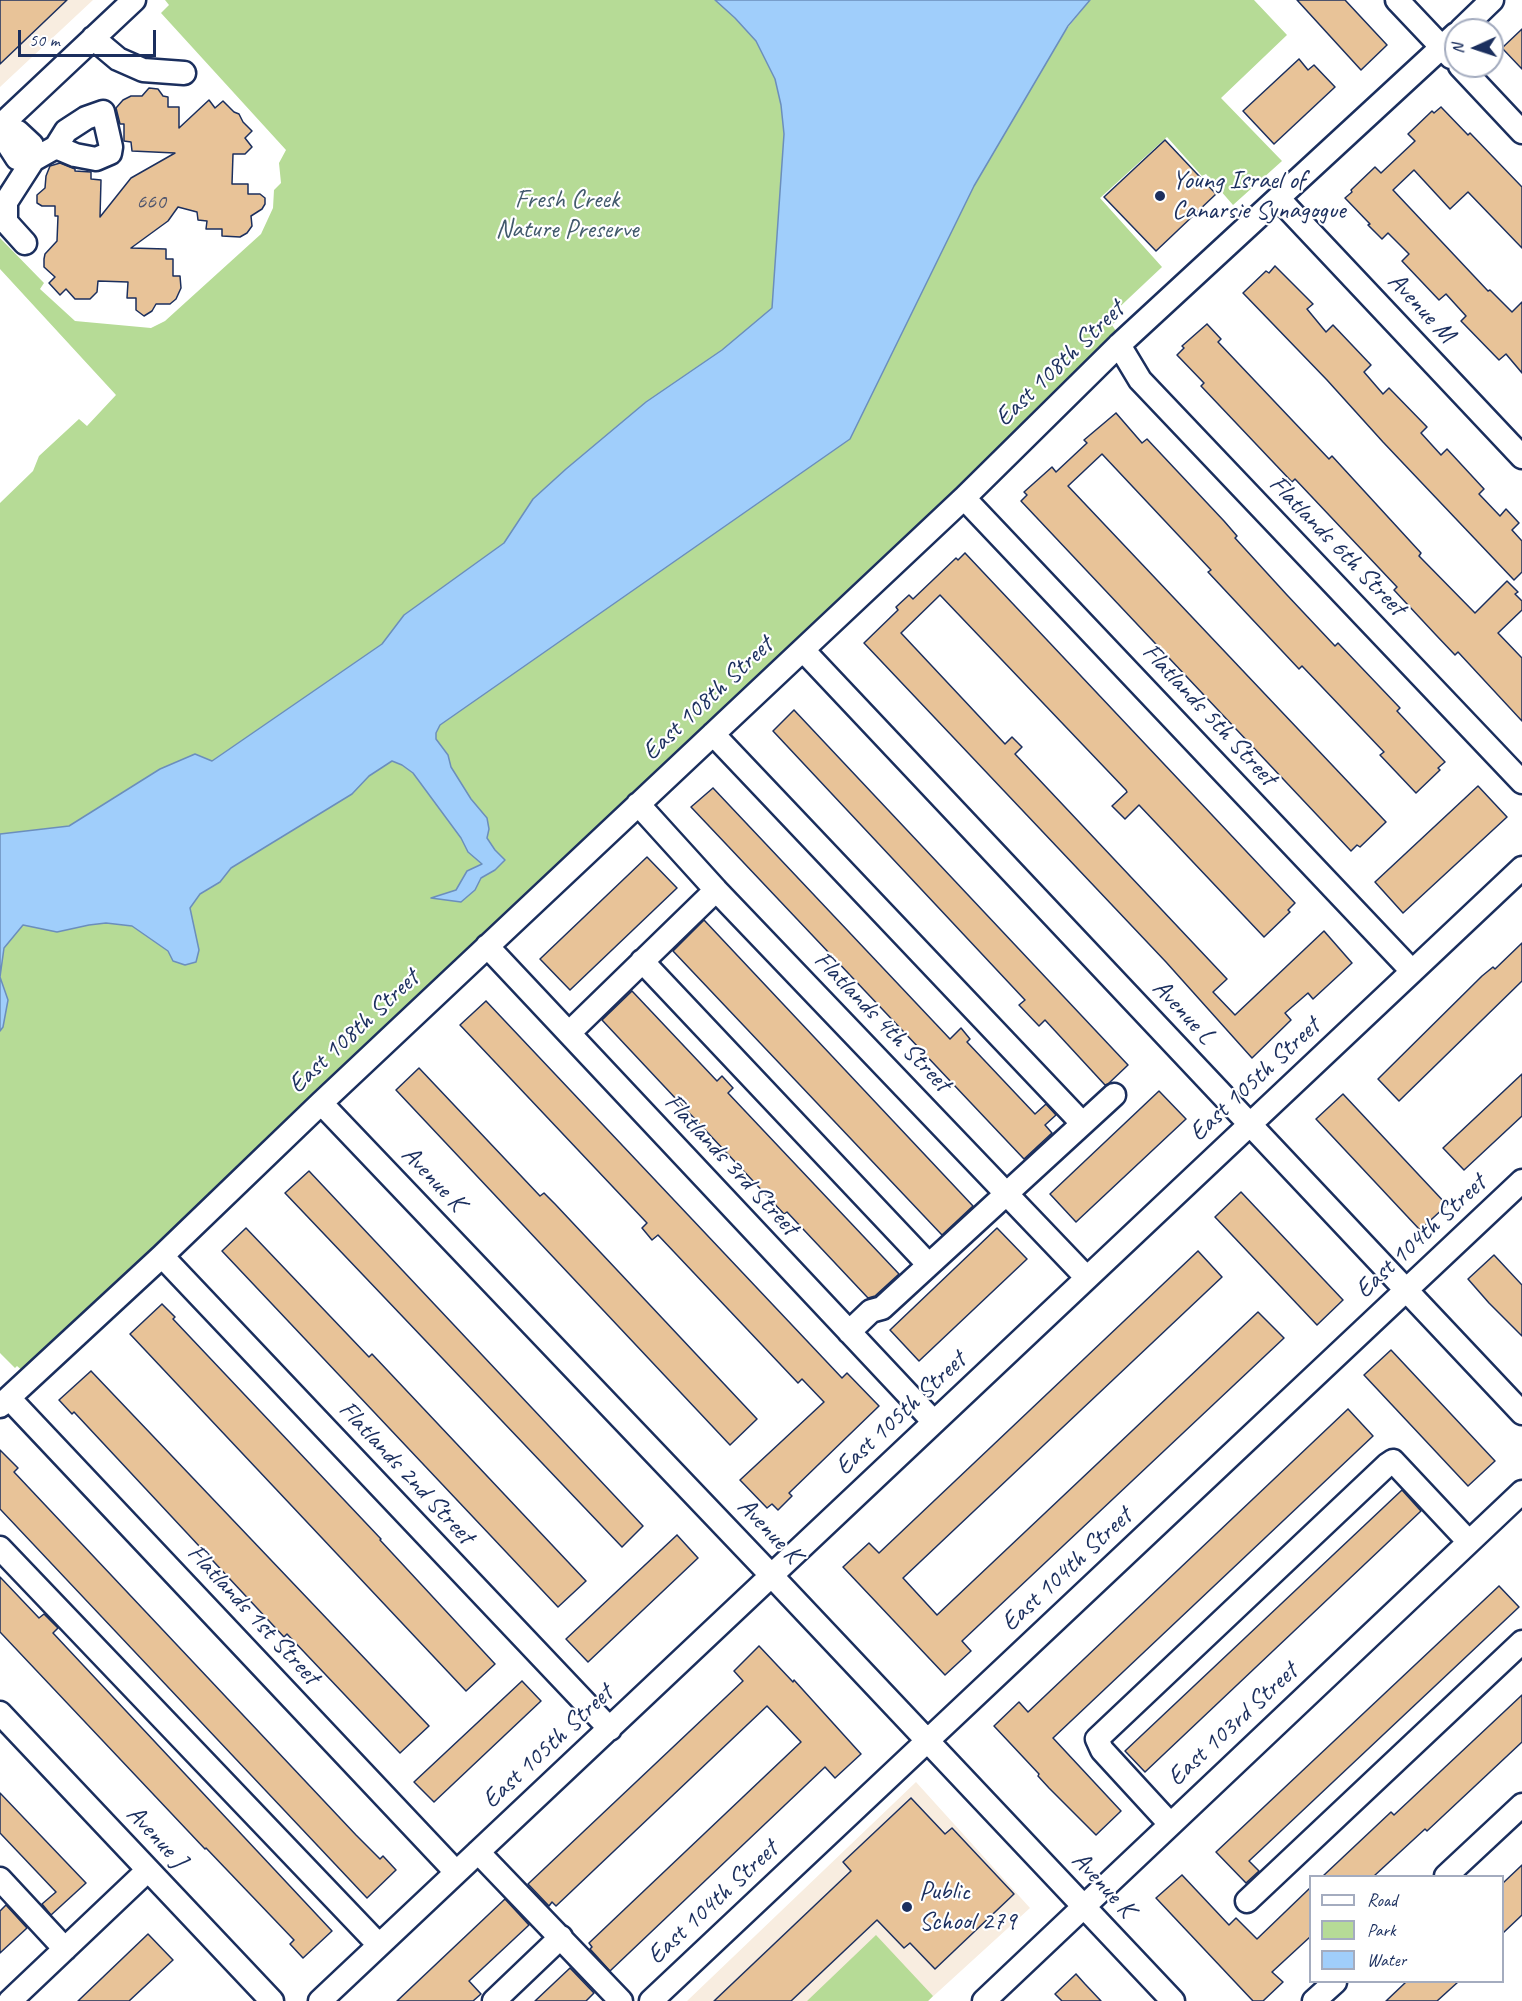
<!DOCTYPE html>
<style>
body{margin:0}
#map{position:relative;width:1522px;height:2001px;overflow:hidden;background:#fff;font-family:Caveat,sans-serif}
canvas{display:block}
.legend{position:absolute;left:1309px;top:1875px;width:195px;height:108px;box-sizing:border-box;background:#fff;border:2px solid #a4acbf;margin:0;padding:8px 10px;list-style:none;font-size:18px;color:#1b2f5e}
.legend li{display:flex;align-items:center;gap:12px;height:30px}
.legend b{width:30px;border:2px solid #a4acbf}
.north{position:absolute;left:1444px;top:18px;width:60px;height:60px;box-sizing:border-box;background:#fff;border:2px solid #a4acbf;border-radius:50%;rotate:267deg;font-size:16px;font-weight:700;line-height:24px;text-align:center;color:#1b2f5e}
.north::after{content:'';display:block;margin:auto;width:21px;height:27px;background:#1b2f5e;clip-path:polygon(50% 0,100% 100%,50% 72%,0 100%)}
.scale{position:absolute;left:18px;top:30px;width:138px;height:27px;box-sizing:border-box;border:3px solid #1b2f5e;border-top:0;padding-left:8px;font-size:18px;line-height:21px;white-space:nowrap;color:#1b2f5e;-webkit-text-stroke:4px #fff;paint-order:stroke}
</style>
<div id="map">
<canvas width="1522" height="2001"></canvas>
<ul class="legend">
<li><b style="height:8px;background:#fff"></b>Road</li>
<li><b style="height:16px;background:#b6db96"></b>Park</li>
<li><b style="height:16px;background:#a0cefb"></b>Water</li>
</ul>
<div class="north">N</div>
<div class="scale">50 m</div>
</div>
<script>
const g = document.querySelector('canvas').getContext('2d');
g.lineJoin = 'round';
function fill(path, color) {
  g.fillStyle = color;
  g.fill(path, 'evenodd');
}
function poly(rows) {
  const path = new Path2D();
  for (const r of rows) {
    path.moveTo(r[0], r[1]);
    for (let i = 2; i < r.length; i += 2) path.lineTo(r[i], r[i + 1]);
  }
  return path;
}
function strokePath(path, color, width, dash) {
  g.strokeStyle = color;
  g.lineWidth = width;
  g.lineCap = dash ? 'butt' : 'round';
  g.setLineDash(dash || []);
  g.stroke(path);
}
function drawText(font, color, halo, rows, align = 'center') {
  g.font = font + ' Caveat,sans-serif';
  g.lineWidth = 4.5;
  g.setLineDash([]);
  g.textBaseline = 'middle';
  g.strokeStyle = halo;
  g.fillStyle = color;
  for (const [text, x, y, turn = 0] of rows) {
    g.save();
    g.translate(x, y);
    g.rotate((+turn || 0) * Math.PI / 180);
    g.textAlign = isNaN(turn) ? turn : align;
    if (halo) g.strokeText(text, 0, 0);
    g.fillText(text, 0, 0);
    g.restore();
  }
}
fill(poly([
 [0,0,93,0,0,87],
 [916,1782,1030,1908,928,2001,687,2001]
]), '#f8ede0');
fill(poly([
 [165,0,745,0,766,18,794,134,776,310,511,556,213,774,70,839,0,849,0,503,33,471,39,456,79,419,87,426,116,395,0,269,0,238,44,283,40,289,75,321,151,328,165,321,261,234,273,208,274,190,281,183,279,163,286,150,161,13,169,5],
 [1090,0,1254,0,1287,35,1221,98,1282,161,1233,205,1206,174,1202,176,1167,137,1100,198,1162,267,1111,315,1116,321,1112,325,1116,331,1111,336,1119,345,31,1378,17,1366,15,1368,0,1353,0,934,21,918,174,883,963,173,1069,26],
 [876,1935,933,1996,928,2001,807,2001]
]), '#b6db96');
const water = poly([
 [715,0,1090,0,1068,26,974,186,850,439,440,725,436,733,436,739,448,755,451,767,471,799,487,818,489,829,487,838,495,850,505,860,495,870,481,878,475,890,461,902,431,898,456,890,467,871,482,864,468,852,461,838,413,773,402,765,392,761,369,776,352,794,231,868,220,882,200,894,190,908,199,950,196,962,185,965,173,961,168,951,132,926,106,923,89,925,57,932,23,925,4,948,0,977,8,1000,3,1027,0,1031,0,834,69,826,160,769,195,754,212,761,382,644,404,615,504,543,533,499,566,469,646,402,722,350,772,308,784,134,781,105,775,79,756,41,735,18,715,0]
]);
fill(water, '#a0cefb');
strokePath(water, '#6b8ebc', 1.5);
const building = poly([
 [0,0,67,0,0,64,0,0],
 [1297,0,1345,0,1387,45,1361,70,1297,0],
 [1522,29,1522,69,1502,48,1522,29],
 [1299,59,1308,70,1314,65,1335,87,1274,144,1243,111,1299,59],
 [149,88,158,89,163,96,168,97,168,107,179,107,179,128,209,100,215,108,223,101,234,112,239,114,243,122,252,131,245,138,252,147,245,154,233,154,232,184,248,184,248,194,260,194,265,198,265,204,262,209,251,216,252,226,247,233,240,237,222,236,222,229,206,229,207,221,198,220,197,212,178,207,168,221,131,248,166,249,166,259,173,259,173,276,180,276,181,288,176,299,170,304,156,304,152,311,144,316,136,310,136,298,127,298,128,282,98,281,97,292,90,299,75,299,66,289,60,295,49,283,55,277,44,267,44,259,45,254,57,241,58,216,55,216,55,206,42,206,37,203,37,195,45,188,46,176,50,166,60,163,75,169,75,171,91,172,91,179,101,180,100,217,131,178,175,153,132,151,131,142,124,141,124,124,120,124,116,108,123,100,131,96,142,96,149,88],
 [1441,107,1468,135,1470,133,1522,187,1522,248,1468,192,1450,209,1414,170,1393,190,1488,291,1490,290,1512,312,1522,302,1522,373,1506,354,1499,360,1461,321,1466,316,1446,294,1439,300,1402,261,1409,254,1388,233,1382,239,1368,225,1370,224,1345,198,1352,192,1351,190,1375,167,1381,173,1415,141,1408,134,1432,111,1434,113,1441,107],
 [1165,140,1216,194,1156,251,1104,197,1165,140],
 [1275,266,1313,304,1307,309,1326,332,1333,325,1371,365,1364,372,1383,394,1389,388,1427,427,1421,433,1441,455,1447,449,1484,489,1479,494,1500,516,1506,509,1519,523,1512,530,1522,541,1522,572,1514,580,1383,442,1327,380,1243,293,1266,271,1269,273,1275,266],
 [1207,324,1221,339,1218,342,1329,459,1332,456,1421,553,1419,556,1475,613,1507,581,1518,592,1515,594,1522,601,1522,610,1498,633,1522,658,1522,721,1458,652,1455,655,1436,635,1394,590,1397,587,1295,479,1292,482,1201,386,1204,383,1177,355,1184,348,1182,346,1207,324],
 [1116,413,1142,443,1147,439,1224,521,1237,536,1235,538,1287,595,1335,646,1338,643,1400,708,1397,711,1445,762,1438,768,1440,770,1416,793,1380,755,1384,752,1302,666,1299,669,1251,618,1208,572,1211,570,1102,454,1068,486,1386,822,1360,847,1357,845,1351,851,1021,501,1027,495,1024,492,1052,467,1056,472,1087,443,1084,440,1116,413],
 [965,553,1295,903,1288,910,1290,912,1264,937,1139,805,1125,819,1112,806,1127,792,1126,790,940,595,901,633,1005,744,1012,737,1022,747,1015,754,1227,979,1213,992,1235,1015,1324,931,1352,963,1313,999,1308,993,1285,1013,1291,1020,1252,1058,1166,962,864,643,898,610,896,607,909,595,913,599,956,558,958,560,965,553],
 [794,710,1128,1065,1108,1084,1105,1085,1045,1020,1039,1026,1019,1005,1025,1000,773,731,794,710],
 [1478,786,1507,817,1403,913,1375,882,1478,786],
 [713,788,950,1039,961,1028,970,1039,967,1042,1035,1114,1046,1104,1056,1115,1045,1125,1052,1133,1024,1159,691,807,713,788],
 [647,857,677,888,570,990,540,959,647,857],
 [704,920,973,1206,942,1235,673,951,704,920],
 [1522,943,1522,981,1399,1101,1378,1079,1482,976,1493,967,1495,969,1522,943],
 [632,991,717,1081,722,1076,733,1088,728,1093,899,1274,875,1296,868,1298,787,1212,784,1214,602,1020,632,991],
 [486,1001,842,1378,847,1373,879,1406,789,1493,792,1496,778,1510,772,1504,767,1508,740,1480,824,1402,802,1379,798,1383,658,1235,652,1240,642,1228,647,1223,460,1025,486,1001],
 [419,1068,540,1196,544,1193,555,1204,757,1419,730,1445,396,1090,419,1068],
 [1522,1074,1522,1116,1464,1170,1443,1148,1522,1074],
 [1159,1091,1186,1119,1076,1222,1050,1194,1159,1091],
 [1343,1094,1447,1205,1420,1230,1316,1119,1343,1094],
 [309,1171,643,1526,622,1547,285,1193,309,1171],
 [1241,1192,1343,1300,1317,1325,1215,1217,1241,1192],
 [246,1228,369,1357,372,1354,586,1581,558,1607,222,1251,246,1228],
 [997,1228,1027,1259,919,1361,890,1330,997,1228],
 [1198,1251,1222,1277,903,1578,937,1615,1258,1312,1284,1338,962,1641,971,1651,945,1675,843,1567,869,1543,879,1553,1198,1251],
 [1494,1255,1522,1285,1522,1336,1489,1303,1468,1279,1494,1255],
 [162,1304,175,1317,173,1319,381,1539,380,1540,495,1664,466,1691,130,1334,162,1304],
 [1391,1350,1495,1461,1468,1486,1364,1375,1391,1350],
 [91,1371,429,1726,400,1753,287,1634,284,1637,74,1412,72,1414,59,1400,91,1371],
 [1348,1409,1373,1436,1053,1738,1121,1811,1096,1835,1049,1788,1038,1776,1039,1774,994,1726,1019,1702,1028,1712,1348,1409],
 [0,1450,18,1468,14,1472,356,1835,380,1859,383,1856,396,1870,367,1898,0,1509,0,1450],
 [1402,1490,1421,1511,1145,1772,1125,1751,1402,1490],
 [677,1535,698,1558,588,1662,566,1639,677,1535],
 [0,1577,39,1618,44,1614,58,1628,53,1633,332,1931,303,1958,290,1944,294,1940,206,1848,205,1849,0,1632,0,1577],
 [1499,1586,1519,1607,1249,1861,1259,1871,1246,1883,1216,1852,1499,1586],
 [759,1646,793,1682,794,1680,861,1754,835,1778,825,1767,610,1971,590,1949,592,1947,589,1943,801,1742,767,1706,556,1906,552,1902,549,1906,528,1884,743,1681,734,1671,759,1646],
 [522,1681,541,1701,434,1802,414,1782,522,1681],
 [1522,1695,1522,1742,1427,1831,1425,1829,1374,1876,1323,1876,1391,1812,1394,1815,1522,1695],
 [0,1793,86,1883,51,1915,42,1904,56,1892,0,1833,0,1793],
 [911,1798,945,1834,952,1828,1014,1894,935,1969,910,1943,904,1948,877,1920,791,2001,714,2001,851,1871,843,1862,911,1798],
 [1522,1865,1522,1915,1503,1933,1503,1883,1522,1865],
 [1182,1875,1229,1925,1236,1918,1257,1939,1311,1887,1311,1936,1272,1972,1283,1982,1263,2001,1253,2001,1156,1898,1182,1875],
 [505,1899,529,1925,469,1981,481,1994,473,2001,397,2001,505,1899],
 [6,1905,27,1928,0,1953,0,1911,6,1905],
 [148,1934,173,1960,129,2001,78,2001,148,1934],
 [570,1968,594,1993,586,2001,535,2001,570,1968],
 [1076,1974,1085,1984,1101,2001,1062,2001,1055,1994,1076,1974],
 [1406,1982,1458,1982,1437,2001,1386,2001,1406,1982]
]);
fill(building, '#e8c398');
strokePath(building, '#1b2f5e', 1.5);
const minor = poly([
 [1397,0,1451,57],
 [1461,30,1492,0],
 [93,38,118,59,143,70,184,73],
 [1460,66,1522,132],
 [1,125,18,132,32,145,33,160],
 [1,125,8,144,17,158,33,160],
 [0,126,134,0],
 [1279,199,1522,457],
 [25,243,6,222,6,202,33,160,56,147,66,131,86,118,103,112,111,147,110,153,96,159,75,155,56,147],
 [1119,345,1140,380,1522,782],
 [964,498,1412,971],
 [803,650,1522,1413],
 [713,734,1082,1123],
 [638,804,716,890,1087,1278],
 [487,946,934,1422],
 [642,961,928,1264],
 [569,1033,716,890],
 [321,1103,771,1575,1173,2001],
 [162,1256,610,1729],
 [849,1332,871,1311,882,1308,1114,1095],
 [9,1398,456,1872],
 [0,1406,162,1256,321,1103,964,498,1119,345,1456,34],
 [0,1548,379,1945],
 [0,1713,272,2001],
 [1170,1824,1102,1750,1097,1739,1387,1465,1393,1461,1469,1542],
 [478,1852,621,2001],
 [1446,1876,1522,1805],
 [0,1879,65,1949],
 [1247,1901,1522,1642],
 [10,2001,148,1870],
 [320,2001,1522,868],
 [494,2001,561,1937],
 [651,2001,1522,1181],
 [984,2001,1522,1492],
 [1314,2001,1335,1982]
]);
strokePath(minor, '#1b2f5e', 27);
strokePath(minor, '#fff', 22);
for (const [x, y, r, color] of [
 [1160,196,6,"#1b2f5e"],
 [907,1907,6,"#1b2f5e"]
]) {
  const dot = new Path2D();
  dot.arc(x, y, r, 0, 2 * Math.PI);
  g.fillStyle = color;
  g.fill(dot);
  strokePath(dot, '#fff', 2);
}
drawText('22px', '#4e546c', null, [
 ["660",151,202]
]);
drawText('26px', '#1b2f5e', '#fff', [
 ["Young Israel of",1172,181],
 ["Canarsie Synagogue",1172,211],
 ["Public",919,1892],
 ["School 279",919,1922]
], 'left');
drawText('26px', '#425a6c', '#fff', [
 ["Fresh Creek",567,200],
 ["Nature Preserve",567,230]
]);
drawText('26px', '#1b2f5e', '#fff', [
 ["Avenue M",1421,308,47],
 ["East 108th Street",1060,364,-44],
 ["Flatlands 6th Street",1337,546,46],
 ["East 108th Street",708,699,-43],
 ["Flatlands 5th Street",1209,715,47],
 ["Avenue L",1183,1012,47],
 ["Flatlands 4th Street",882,1022,46],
 ["East 108th Street",354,1032,-43],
 ["East 105th Street",1255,1080,-43],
 ["Flatlands 3rd Street",731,1165,47],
 ["Avenue K",433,1179,46],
 ["East 104th Street",1421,1237,-43],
 ["East 105th Street",901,1414,-43],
 ["Flatlands 2nd Street",406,1473,47],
 ["Avenue K",769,1531,46],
 ["East 104th Street",1067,1570,-43],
 ["Flatlands 1st Street",253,1615,47],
 ["East 103rd Street",1233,1725,-43],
 ["East 105th Street",548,1747,-43],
 ["Avenue J",156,1837,47],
 ["Avenue K",1103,1885,47],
 ["East 104th Street",713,1903,-43]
]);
</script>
